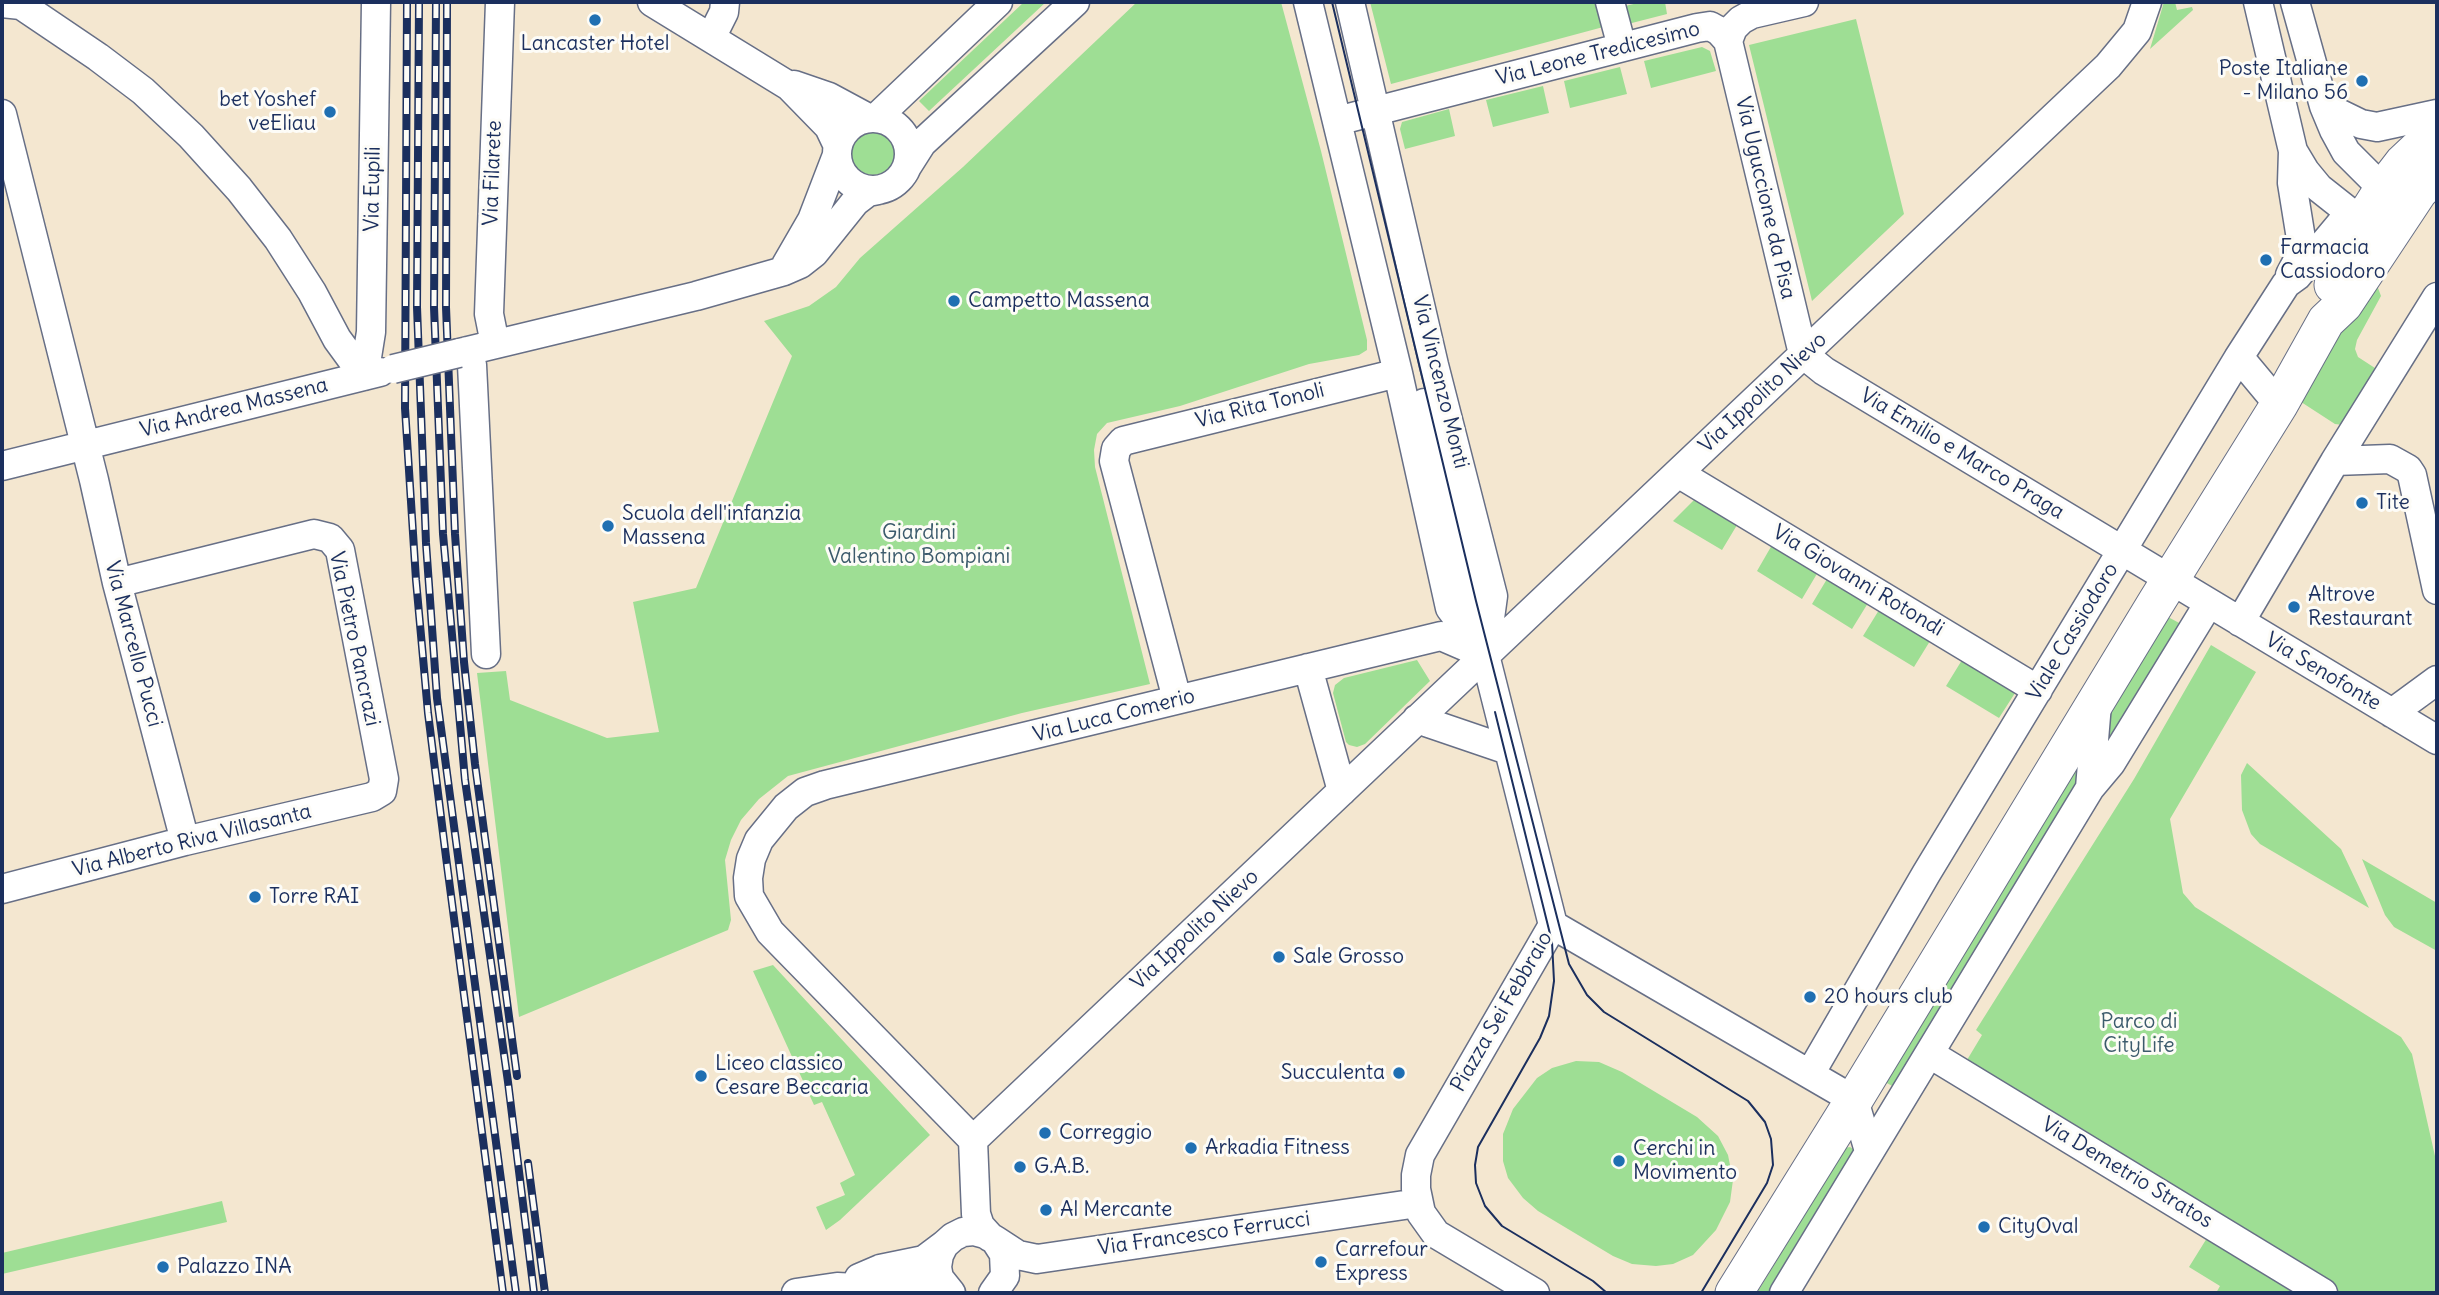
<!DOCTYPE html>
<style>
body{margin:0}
#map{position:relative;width:2439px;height:1295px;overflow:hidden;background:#f4e7d0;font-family:Delius,sans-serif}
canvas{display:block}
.frame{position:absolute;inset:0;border:4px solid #1b2f5e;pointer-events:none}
</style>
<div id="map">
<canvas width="2439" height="1295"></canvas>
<div class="frame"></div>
</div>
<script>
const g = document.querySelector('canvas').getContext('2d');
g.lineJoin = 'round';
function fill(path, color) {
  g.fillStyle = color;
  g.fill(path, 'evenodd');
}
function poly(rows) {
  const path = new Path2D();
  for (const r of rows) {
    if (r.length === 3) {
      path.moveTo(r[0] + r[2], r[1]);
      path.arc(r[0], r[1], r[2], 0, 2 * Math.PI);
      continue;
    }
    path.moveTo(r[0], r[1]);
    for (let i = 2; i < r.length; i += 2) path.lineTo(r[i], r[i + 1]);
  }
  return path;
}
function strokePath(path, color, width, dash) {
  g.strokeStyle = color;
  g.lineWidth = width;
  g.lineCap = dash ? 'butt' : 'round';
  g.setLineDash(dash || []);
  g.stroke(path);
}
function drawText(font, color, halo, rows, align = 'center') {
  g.font = font + ' Delius,sans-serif';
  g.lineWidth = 6;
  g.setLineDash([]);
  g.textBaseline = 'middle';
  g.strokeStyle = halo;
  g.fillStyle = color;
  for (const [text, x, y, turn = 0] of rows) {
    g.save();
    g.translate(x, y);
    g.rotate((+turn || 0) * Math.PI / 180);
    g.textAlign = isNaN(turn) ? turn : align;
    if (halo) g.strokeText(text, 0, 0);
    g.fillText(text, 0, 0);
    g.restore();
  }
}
fill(poly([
 [1024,2,1046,2,929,111,919,101],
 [1137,2,1281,2,1321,151,1367,340,1367,350,1359,355,1309,364,1180,406,1107,423,1097,434,1094,450,1095,467,1150,684,1022,713,788,776,759,799,741,820,731,840,725,860,731,920,728,930,519,1017,477,673,506,671,510,700,607,738,659,732,633,602,696,588,792,356,764,321,809,306,836,287,860,258,963,167],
 [1370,2,1601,2,1607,26,1391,84],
 [1642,2,1665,2,1667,14,1628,24,1621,7],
 [2164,2,2175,2,2177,10,2192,7,2193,10,2150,49],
 [1856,19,1904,214,1812,301,1749,45],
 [1702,47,1710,51,1716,71,1651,88,1644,61],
 [1620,67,1627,94,1570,108,1564,81],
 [1543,86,1549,113,1493,127,1486,100],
 [1449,109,1455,136,1405,149,1400,129,1402,122],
 [873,153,22],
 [2371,282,2378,288,2381,296,2357,340,2355,349,2358,357,2378,370,2343,425,2335,424,2298,400],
 [1695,499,1737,525,1722,550,1673,521],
 [1772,545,1818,572,1802,599,1757,571],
 [1827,579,1868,603,1852,629,1812,604],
 [1879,610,1930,641,1914,667,1863,636],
 [2168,617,2183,625,2103,756,2106,721],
 [2211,645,2256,672,2170,819,2183,893,2195,907,2401,1037,2412,1054,2437,1165,2437,1293,2216,1293,2220,1286,2189,1267,2207,1238,1955,1080,1982,1035,1976,1030,2134,779],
 [1417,660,1430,681,1365,744,1357,747,1349,745,1346,742,1333,693,1335,685,1344,678],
 [1962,660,2015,693,1999,718,1946,686],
 [2084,752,2080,780,1894,1087,1885,1082],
 [2247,763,2341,849,2369,908,2260,844,2251,834,2242,810,2241,775],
 [2362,859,2437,903,2437,951,2394,927,2385,915],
 [773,965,930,1135,840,1220,826,1230,816,1207,845,1195,840,1183,855,1175,822,1102,814,1105,753,971],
 [1576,1061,1599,1062,1622,1072,1697,1117,1718,1136,1728,1155,1733,1180,1730,1202,1716,1230,1693,1255,1673,1264,1656,1266,1632,1264,1613,1256,1538,1211,1523,1198,1508,1178,1503,1161,1503,1134,1513,1109,1537,1078,1552,1068],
 [1850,1147,1853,1149,1854,1153,1769,1293,1757,1293,1845,1148],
 [222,1201,227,1222,2,1274,2,1253]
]), '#9ede94');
const minor = poly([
 [652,2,789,86,829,127,838,146],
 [1308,2,1398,373,1450,608,1484,653],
 [1350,2,1434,365,1493,596,1485,655,1553,925],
 [1610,2,1622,47],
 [2258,2,2293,151,2292,183,2302,245,2300,256,2290,275],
 [2295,2,2324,106,2334,130,2346,152,2383,189],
 [2,3,21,5,98,57,143,91,191,136,239,189,278,239,312,292,337,339,364,376],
 [711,38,724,12,725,2],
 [1728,41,1733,28,1741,20,1752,14,1804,2],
 [794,85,829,97,868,118],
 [2324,106,2361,124,2377,127,2437,114],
 [2,114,94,480,117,583,185,841],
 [873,154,36],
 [876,118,998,2],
 [1337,121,1697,28,1710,26,1719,31,1728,41,1803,354],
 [2293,151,2305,171,2319,188,2362,222],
 [908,165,922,143,1075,2],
 [786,265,812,220,837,155],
 [495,344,489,314,500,2],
 [467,351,472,365,473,385,486,654],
 [459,353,696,296,784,271,800,264,814,253,855,202,868,192,878,190],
 [1803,354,1824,371,2437,740],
 [2239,357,2279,405],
 [364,376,371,332,376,2],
 [1424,403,1481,639],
 [2335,461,2390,459,2408,469,2412,475,2437,590],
 [2,466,380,372],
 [1678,473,2038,690],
 [2240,622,2335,461,2437,297],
 [1308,668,1342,791],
 [1177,699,1114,461,1116,449,1123,441,1398,373],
 [2392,713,2437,680],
 [1417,719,1508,750],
 [2090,788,2097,704],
 [2,889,185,841,372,797,382,791,384,779,340,550,330,538,314,534,117,583],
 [1553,925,1854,1100,1869,1151],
 [1930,1054,2323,1293],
 [1810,1074,1926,874,2239,357,2286,284,2297,276,2343,221,2362,222],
 [973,1140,2108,66,2137,31,2147,2],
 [973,1140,770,932,749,896,748,878,751,859,759,840,786,807,805,792,825,785,1441,636,1485,655],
 [973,1140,976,1214,980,1226,990,1237],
 [995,1240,1018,1255,1037,1259,1418,1203],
 [859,1278,880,1269,924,1260,944,1245],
 [796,1293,837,1287,876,1289,921,1281,933,1282,949,1292],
 [951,1293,939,1278,937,1267,939,1255,944,1245,953,1237,963,1232,974,1231,985,1234,995,1240,1004,1254,1005,1276,993,1293],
 [1535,1293,1436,1234,1421,1213,1416,1189,1416,1175,1420,1155,1553,925],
 [1784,1293,2090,788,2111,763,2209,603]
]);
const major = poly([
 [2333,285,2362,222,2383,189,2403,163,2437,131],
 [1734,1293,1854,1100,2157,601,2279,405,2326,321,2344,304,2419,191,2437,174]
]);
strokePath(minor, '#676f86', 31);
strokePath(major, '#676f86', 39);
strokePath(minor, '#fff', 28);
strokePath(major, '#fff', 37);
strokePath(poly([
 [1332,2,1476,601,1569,964,1587,995,1604,1012,1748,1101,1765,1122,1771,1139,1773,1165,1767,1183,1701,1293],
 [1495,712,1552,942,1554,981,1549,1016,1540,1038,1478,1147,1475,1165,1476,1183,1485,1206,1502,1226,1593,1281,1607,1293]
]), '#1b2f5e', 2);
const rail = poly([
 [407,2,405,408,416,580,428,713,446,857,503,1293],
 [419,2,417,307,426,543,437,698,516,1293],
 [436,2,434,307,443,534,465,780,508,1082,534,1293],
 [447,2,446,307,455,534,464,662,475,764,517,1076],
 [528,1163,545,1293]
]);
strokePath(rail, '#1b2f5e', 8);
strokePath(rail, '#fdfcf7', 5, [16]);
const minorBridge = poly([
 [393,369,459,353]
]);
strokePath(minorBridge, '#676f86', 31, []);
strokePath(minorBridge, '#fff', 28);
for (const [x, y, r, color] of [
 [595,20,7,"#1f6fb2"],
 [2362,81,7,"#1f6fb2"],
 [330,112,7,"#1f6fb2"],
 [2266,260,7,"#1f6fb2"],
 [954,301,7,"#1f6fb2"],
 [2362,503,7,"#1f6fb2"],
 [608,526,7,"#1f6fb2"],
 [2294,607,7,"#1f6fb2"],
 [255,897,7,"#1f6fb2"],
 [1279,957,7,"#1f6fb2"],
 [1810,997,7,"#1f6fb2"],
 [1399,1073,7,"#1f6fb2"],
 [701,1076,7,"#1f6fb2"],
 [1045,1133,7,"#1f6fb2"],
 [1191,1148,7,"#1f6fb2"],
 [1619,1161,7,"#1f6fb2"],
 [1020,1167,7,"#1f6fb2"],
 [1046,1210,7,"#1f6fb2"],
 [1984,1227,7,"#1f6fb2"],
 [1321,1262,7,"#1f6fb2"],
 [163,1267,7,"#1f6fb2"]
]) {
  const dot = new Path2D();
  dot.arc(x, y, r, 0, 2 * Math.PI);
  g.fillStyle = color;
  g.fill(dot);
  strokePath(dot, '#fdfcf7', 2.5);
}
drawText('21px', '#1b2f5e', '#fdfcf7', [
 ["Lancaster Hotel",595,44,"center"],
 ["Poste Italiane",2348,69,"right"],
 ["- Milano 56",2348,93,"right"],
 ["bet Yoshef",316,100,"right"],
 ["veEliau",316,124,"right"],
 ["Farmacia",2280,248],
 ["Cassiodoro",2280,272],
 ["Campetto Massena",968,301],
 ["Tite",2376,503],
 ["Scuola dell'infanzia",622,514],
 ["Massena",622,538],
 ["Altrove",2308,595],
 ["Restaurant",2308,619],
 ["Torre RAI",269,897],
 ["Sale Grosso",1293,957],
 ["20 hours club",1824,997],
 ["Liceo classico",715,1064],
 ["Cesare Beccaria",715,1088],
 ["Succulenta",1385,1073,"right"],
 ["Correggio",1059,1133],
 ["Arkadia Fitness",1205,1148],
 ["Cerchi in",1633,1149],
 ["Movimento",1633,1173],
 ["G.A.B.",1034,1167],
 ["Al Mercante",1060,1210],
 ["CityOval",1998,1227],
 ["Carrefour",1335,1250],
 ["Express",1335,1274],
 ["Palazzo INA",177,1267]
], 'left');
drawText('21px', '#1b2f5e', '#fdfcf7', [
 ["Via Leone Tredicesimo",1598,54,-14],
 ["Via Filarete",493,173,-88],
 ["Via Eupili",373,189,-89],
 ["Via Uguccione da Pisa",1765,198,77],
 ["Via Vincenzo Monti",1440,382,76],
 ["Via Ippolito Nievo",1763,393,-43],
 ["Via Rita Tonoli",1260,406,-14],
 ["Via Andrea Massena",234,408,-14],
 ["Via Emilio e Marco Praga",1962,454,31],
 ["Via Giovanni Rotondi",1858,581,31],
 ["Viale Cassiodoro",2073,632,-59],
 ["Via Pietro Pancrazi",354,639,78],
 ["Via Marcello Pucci",133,644,75],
 ["Via Senofonte",2323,672,31],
 ["Via Luca Comerio",1114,716,-14],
 ["Via Alberto Riva Villasanta",192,841,-14],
 ["Via Ippolito Nievo",1195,930,-43],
 ["Piazza Sei Febbraio",1502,1012,-60],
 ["Via Demetrio Stratos",2127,1173,31],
 ["Via Francesco Ferrucci",1204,1234,-8]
]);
drawText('21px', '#3c5b6c', '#fdfcf7', [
 ["Giardini",919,533],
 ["Valentino Bompiani",919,557],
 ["Parco di",2139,1022],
 ["CityLife",2139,1046]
]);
</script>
